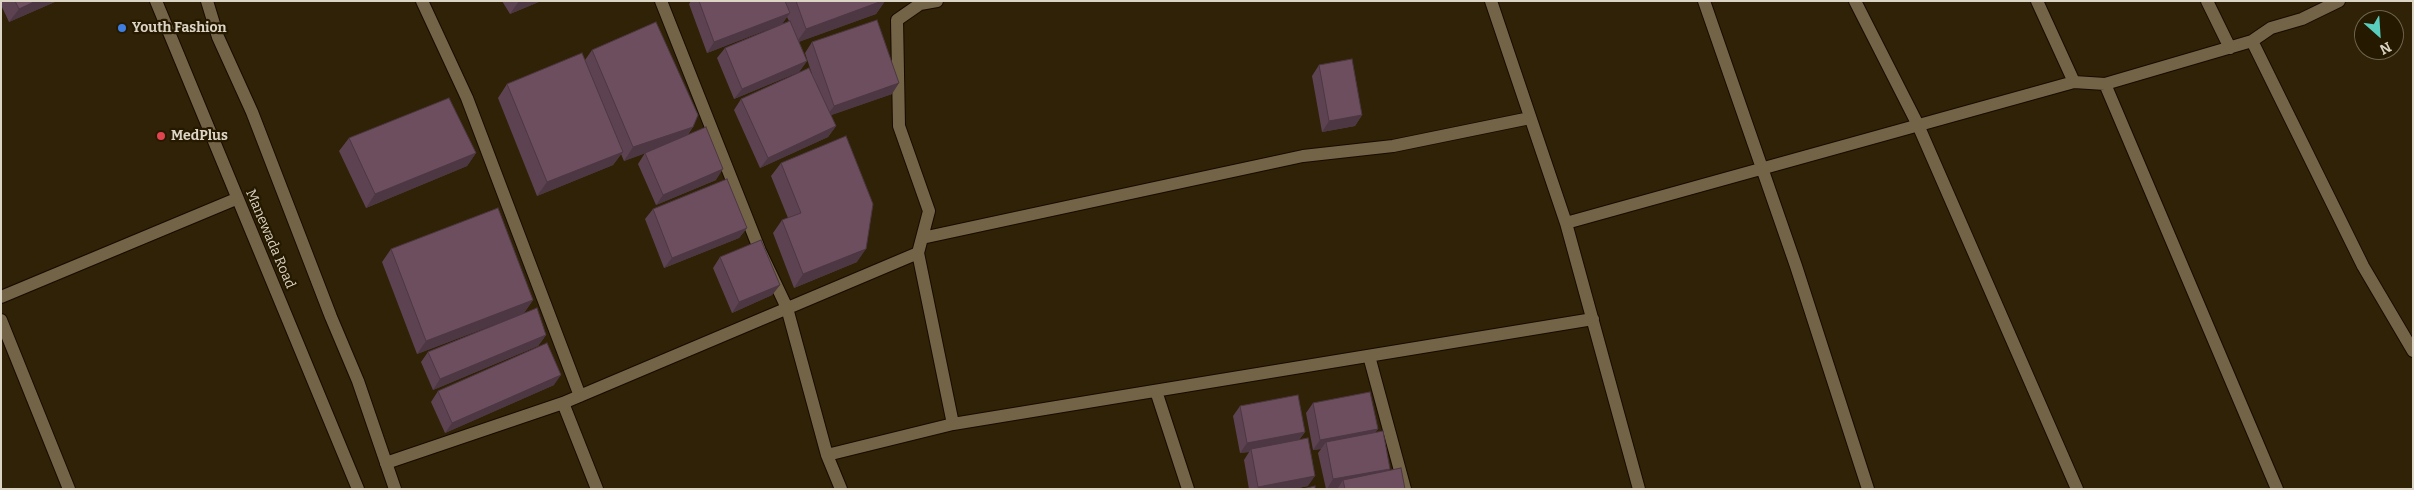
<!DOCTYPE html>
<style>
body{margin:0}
#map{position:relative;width:2414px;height:490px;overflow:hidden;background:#2f2206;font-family:Bitter,serif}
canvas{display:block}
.frame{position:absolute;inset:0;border:2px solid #dcd4c4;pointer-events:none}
.north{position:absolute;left:2354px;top:10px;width:50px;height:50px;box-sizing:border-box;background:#251900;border:1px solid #6e644e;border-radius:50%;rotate:154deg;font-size:14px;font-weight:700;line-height:20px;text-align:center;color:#dcd4c4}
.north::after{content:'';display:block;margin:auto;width:18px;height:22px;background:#59cebe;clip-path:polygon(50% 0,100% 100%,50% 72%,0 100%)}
</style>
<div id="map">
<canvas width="2414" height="490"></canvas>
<div class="frame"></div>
<div class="north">N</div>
</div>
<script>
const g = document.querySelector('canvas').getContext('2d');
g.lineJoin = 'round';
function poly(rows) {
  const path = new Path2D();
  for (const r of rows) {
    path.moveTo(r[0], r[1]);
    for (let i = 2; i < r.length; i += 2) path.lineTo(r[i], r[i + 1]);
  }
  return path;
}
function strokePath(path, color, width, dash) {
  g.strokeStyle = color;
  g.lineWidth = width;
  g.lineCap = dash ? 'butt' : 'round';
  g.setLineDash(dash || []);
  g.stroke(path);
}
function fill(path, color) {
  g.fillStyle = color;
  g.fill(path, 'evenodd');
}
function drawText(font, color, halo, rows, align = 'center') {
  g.font = font + ' Bitter,serif';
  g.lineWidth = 4.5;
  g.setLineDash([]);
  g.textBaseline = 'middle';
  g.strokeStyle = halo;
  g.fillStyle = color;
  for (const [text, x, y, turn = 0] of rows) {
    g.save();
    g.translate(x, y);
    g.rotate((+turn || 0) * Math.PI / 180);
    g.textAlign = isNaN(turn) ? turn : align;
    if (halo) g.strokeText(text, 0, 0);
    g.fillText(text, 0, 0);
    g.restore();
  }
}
const minor = poly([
 [422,1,467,98,580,396],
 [661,1,760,251,787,308,827,455,953,424],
 [1491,1,1566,223,2074,82,2037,1],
 [1704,1,1796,266,1868,489],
 [1855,1,1918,125,2077,489],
 [2207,1,2230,48],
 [2252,41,2271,28,2302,19,2339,1],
 [2074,82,2105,84,2277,489],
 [2105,84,2252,41,2363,266,2413,351],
 [1566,223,1639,489],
 [922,238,1303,156,1393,146,1530,118],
 [918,253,953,424,1593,319],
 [1,297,236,199],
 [1,320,69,489],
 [1369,356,1405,489],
 [1156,391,1188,489],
 [563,403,597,489],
 [827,455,841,489],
 [386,463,563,403,918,253,929,211,899,126,897,20,920,4,937,1]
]);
const tertiary = poly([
 [156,1,358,489],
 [207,1,218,37,252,112,331,317,358,381,395,489]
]);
strokePath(minor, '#170b00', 14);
strokePath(tertiary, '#170b00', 14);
strokePath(minor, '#736447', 12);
strokePath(tertiary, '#736447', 12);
fill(poly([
 [1,1,57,1,9,22,1,5],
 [502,1,541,1,510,14],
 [691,1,885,1,876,14,798,42,807,61,799,72,734,99,717,58,725,48,789,21,787,17,782,24,707,53,689,4],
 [812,42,892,94,831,115,836,126,828,137,760,168,734,110,741,99,812,74,805,53],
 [592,50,693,127,687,136,716,180,656,205,638,164,645,153,624,161,621,154,613,165,537,196,498,98,507,84,585,60],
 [1319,65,1362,115,1355,126,1322,132,1312,76],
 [349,138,476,153,467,166,366,208,339,151],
 [781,163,857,262,794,288,773,233,782,220,788,218,771,176],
 [653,209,747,228,739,238,664,268,645,219],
 [391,249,533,300,524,313,546,335,538,346,433,390,421,362,428,352,506,320,417,354,382,262],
 [720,257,780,285,772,295,732,313,713,268],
 [554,385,445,433,431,402,438,391],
 [1313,403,1375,433,1389,471,1405,489,1337,489,1338,488,1326,489,1318,453,1321,449,1313,450,1306,413],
 [1240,406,1305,432,1299,440,1308,486,1294,489,1249,489,1244,460,1249,452,1240,453,1233,416]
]), '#5d4351');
fill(poly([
 [36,1,57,1,9,22,19,9],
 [519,1,541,1,510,14],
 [882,1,885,1,876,14,796,43,806,29],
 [790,13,782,24,707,53,714,42],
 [807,61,799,72,734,99,742,89],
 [899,83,892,94,826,117,834,106],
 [1362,115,1355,126,1322,132,1329,121],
 [836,126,828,137,760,168,768,158],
 [693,127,683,140,624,161,633,147],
 [623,152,613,165,537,196,547,182],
 [476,153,467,166,366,208,375,194],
 [723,169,716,180,656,205,663,195],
 [747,228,739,238,664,268,672,258],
 [866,249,857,262,794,288,803,274],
 [780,285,772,295,732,313,739,302],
 [533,300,523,314,417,354,426,341],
 [546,335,538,346,433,390,440,379],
 [561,375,554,385,445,433,452,423],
 [1378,429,1371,439,1326,442,1321,449,1313,450,1320,440],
 [1305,432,1297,442,1251,449,1249,452,1240,453,1247,443],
 [1390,469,1383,479,1343,480,1338,488,1327,489,1333,479],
 [1315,476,1308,486,1294,489,1257,489,1258,487]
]), '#4c3742');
const building = poly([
 [15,1,36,1,19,9,15,1],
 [699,1,785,1,790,13,714,42,699,1],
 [796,1,882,1,806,29,796,1],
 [877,20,899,83,834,106,812,42,877,20],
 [790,21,807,61,742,89,725,48,790,21],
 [656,22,698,115,693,127,633,147,592,50,656,22],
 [582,53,623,152,547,182,507,84,582,53],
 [1352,59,1362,115,1329,121,1319,65,1352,59],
 [809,68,836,126,768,158,741,99,809,68],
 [449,98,476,153,375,194,349,138,449,98],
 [706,127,723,169,663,195,645,153,706,127],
 [846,136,873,204,866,249,803,274,782,220,801,213,781,163,846,136],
 [727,179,747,228,672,258,653,209,727,179],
 [498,208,533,300,426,341,391,249,498,208],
 [761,240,780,285,739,302,720,257,761,240],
 [537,308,546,335,440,379,428,352,537,308],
 [547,343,561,375,452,423,438,391,547,343],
 [1370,392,1378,429,1320,440,1313,403,1370,392],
 [1298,395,1305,432,1247,443,1240,406,1298,395],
 [1383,431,1390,469,1333,479,1326,442,1383,431],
 [1308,438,1315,476,1258,487,1251,449,1308,438],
 [1401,468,1405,489,1345,489,1343,480,1401,468],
 [1315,486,1315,489,1303,489,1315,486]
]);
fill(building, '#6c4e5e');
strokePath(building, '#4c3742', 1);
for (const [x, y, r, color] of [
 [122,28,5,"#3f7fe0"],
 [161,136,5,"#e0444e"]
]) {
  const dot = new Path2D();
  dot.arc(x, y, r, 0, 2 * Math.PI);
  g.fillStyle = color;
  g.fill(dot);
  strokePath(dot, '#251900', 2);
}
drawText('bold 14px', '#dcd4c4', '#251900', [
 ["Youth Fashion",132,28],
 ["MedPlus",171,136]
], 'left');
drawText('14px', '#dcd4c4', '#251900', [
 ["Manewada Road",270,239,67]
]);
</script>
